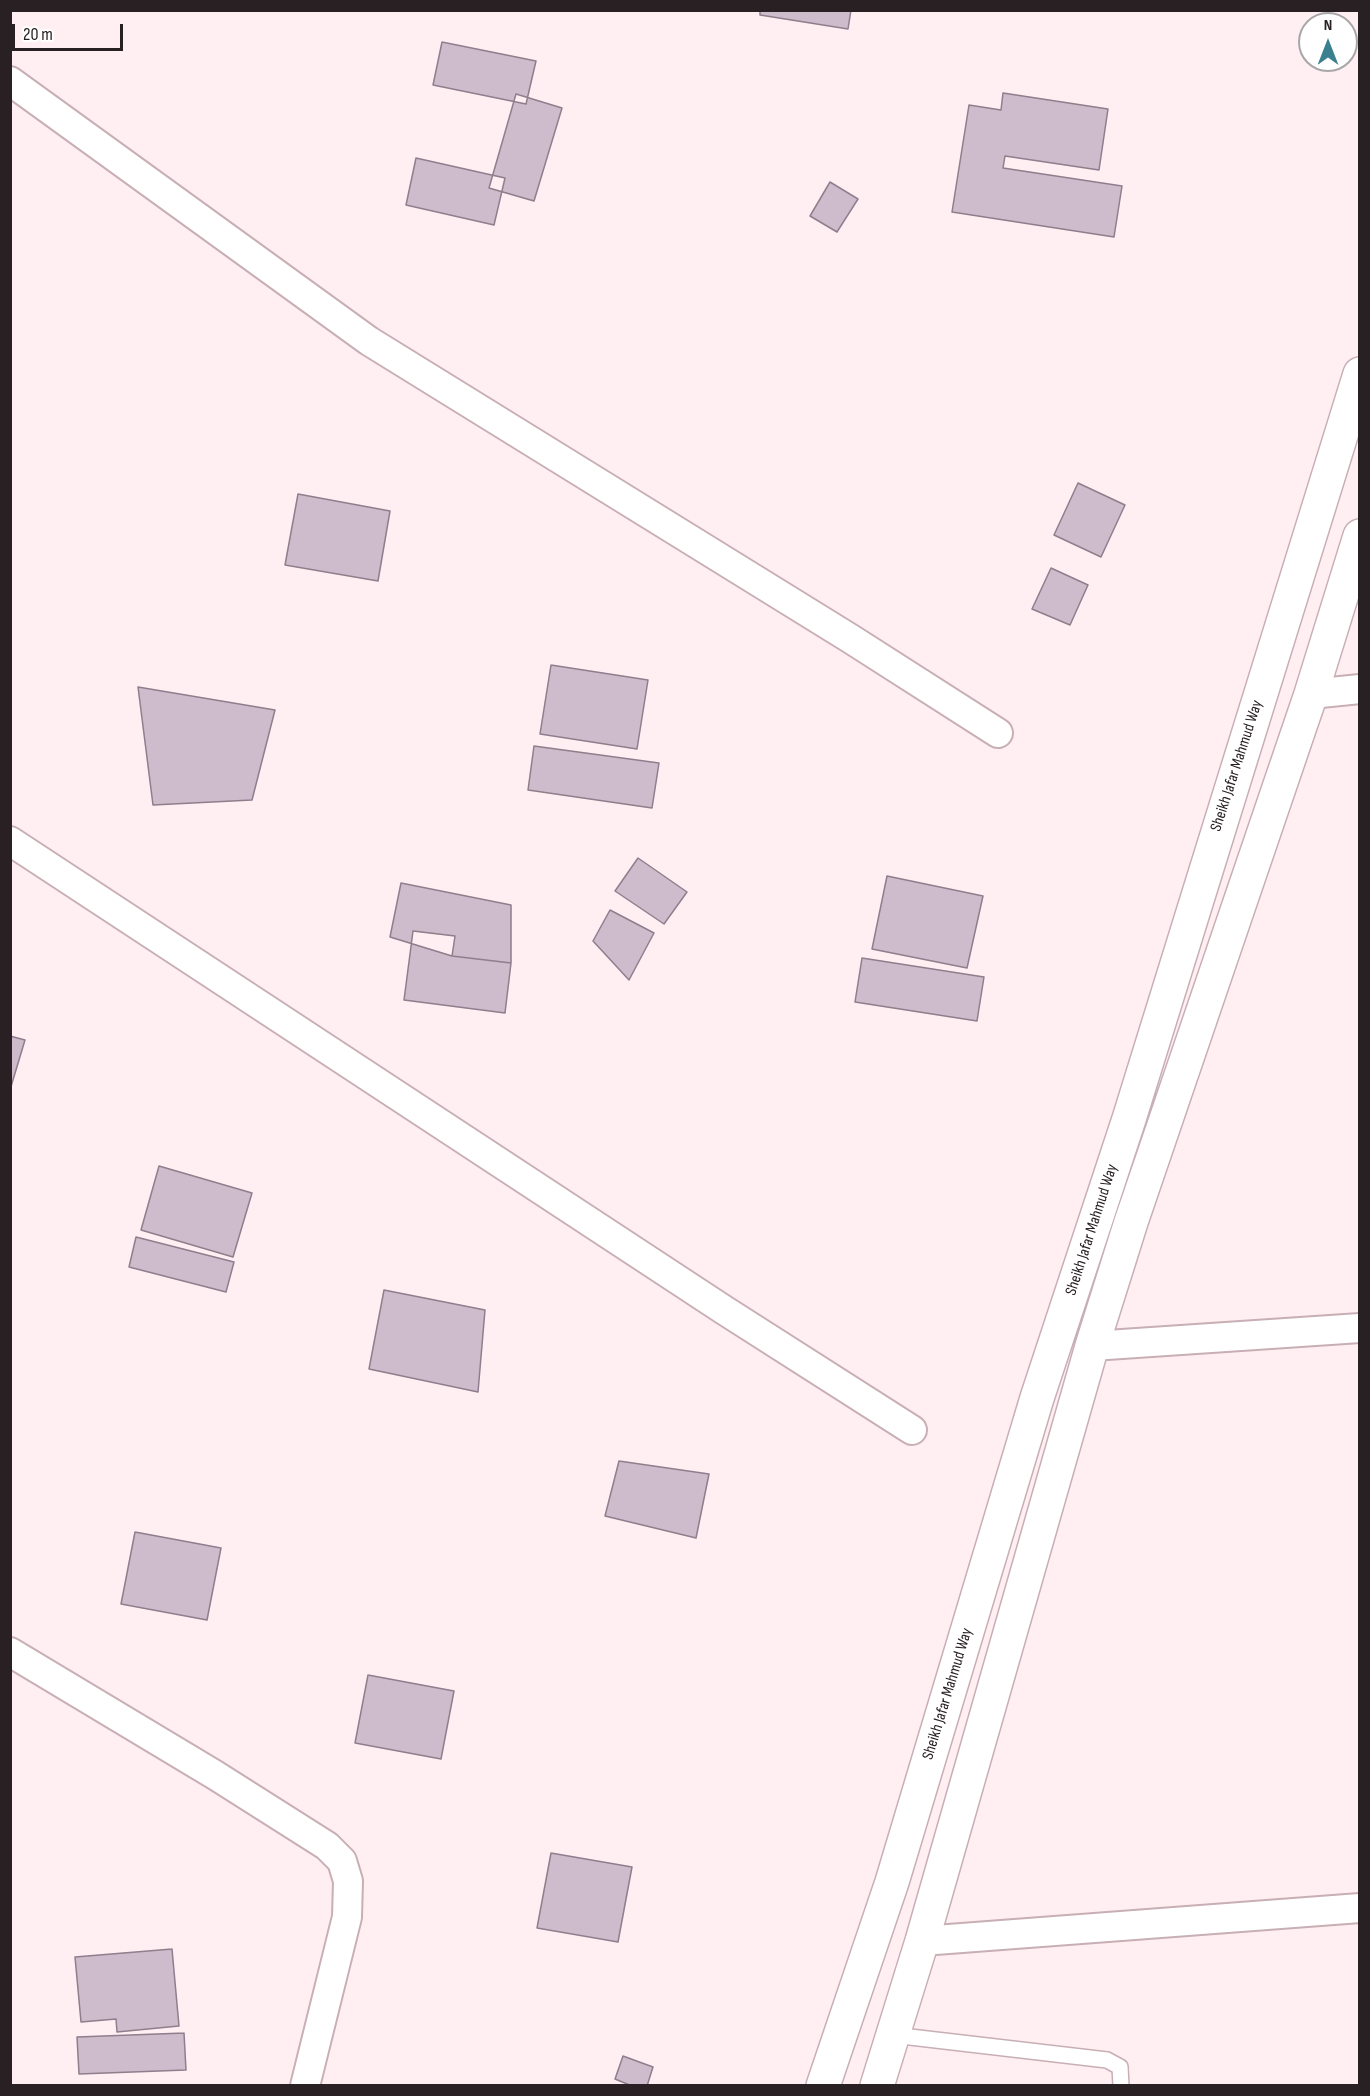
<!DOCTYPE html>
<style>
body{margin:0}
#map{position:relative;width:1370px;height:2096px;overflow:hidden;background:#ffeff3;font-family:"Sofia Sans Condensed",sans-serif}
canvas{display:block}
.frame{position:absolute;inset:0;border:12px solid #292023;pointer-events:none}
.north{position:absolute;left:1298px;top:12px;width:60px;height:60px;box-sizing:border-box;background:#fff;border:2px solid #a9a6a7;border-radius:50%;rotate:0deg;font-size:16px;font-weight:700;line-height:24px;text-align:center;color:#292023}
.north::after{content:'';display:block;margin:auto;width:21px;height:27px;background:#3b808e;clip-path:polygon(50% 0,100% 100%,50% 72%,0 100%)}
.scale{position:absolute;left:12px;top:24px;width:111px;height:27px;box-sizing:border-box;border:3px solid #292023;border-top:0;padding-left:8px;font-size:18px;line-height:21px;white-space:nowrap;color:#292023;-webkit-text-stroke:4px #fff;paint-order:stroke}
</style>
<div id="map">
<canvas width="1370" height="2096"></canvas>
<div class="frame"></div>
<div class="north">N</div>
<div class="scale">20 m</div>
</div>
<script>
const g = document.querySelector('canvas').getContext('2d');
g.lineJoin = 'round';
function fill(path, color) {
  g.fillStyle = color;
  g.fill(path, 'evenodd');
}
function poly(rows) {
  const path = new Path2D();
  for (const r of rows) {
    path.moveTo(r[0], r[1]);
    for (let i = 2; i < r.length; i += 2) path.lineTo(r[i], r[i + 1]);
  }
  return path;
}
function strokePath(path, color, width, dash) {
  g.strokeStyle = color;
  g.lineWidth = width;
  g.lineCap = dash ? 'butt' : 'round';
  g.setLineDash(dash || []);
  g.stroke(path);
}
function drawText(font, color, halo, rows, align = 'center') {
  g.font = font + ' "Sofia Sans Condensed",sans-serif';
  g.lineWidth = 4.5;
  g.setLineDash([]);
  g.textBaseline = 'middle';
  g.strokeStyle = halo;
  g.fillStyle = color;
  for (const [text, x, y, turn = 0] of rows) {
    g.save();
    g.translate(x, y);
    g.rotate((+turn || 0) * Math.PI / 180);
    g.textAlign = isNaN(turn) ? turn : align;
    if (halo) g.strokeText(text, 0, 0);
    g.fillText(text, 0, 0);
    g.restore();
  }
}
const building = poly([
 [760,10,851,10,848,29,760,15,760,10],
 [442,42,536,61,526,104,433,85,442,42],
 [1003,93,1108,109,1099,170,1005,156,1003,168,1122,186,1114,237,952,212,969,105,1001,110,1003,93],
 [516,94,562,108,534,201,489,188,516,94],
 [416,158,505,178,494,225,406,205,416,158],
 [830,182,858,199,837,232,810,216,830,182],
 [1078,483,1125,505,1101,557,1054,535,1078,483],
 [298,494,390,511,378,581,285,565,298,494],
 [1051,568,1088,585,1070,625,1032,609,1051,568],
 [551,665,648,680,637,749,540,734,551,665],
 [138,687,275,710,252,800,153,805,138,687],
 [534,746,659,763,652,808,528,790,534,746],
 [638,858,687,892,664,924,615,891,638,858],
 [887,876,983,896,967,968,872,949,887,876],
 [401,883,511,905,511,963,452,956,390,937,401,883],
 [610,910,654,933,629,980,593,941,610,910],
 [413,931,455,936,452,956,511,963,505,1013,404,1000,413,931],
 [862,958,984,977,977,1021,855,1002,862,958],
 [10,1036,25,1040,10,1090,10,1036],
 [159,1166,252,1193,233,1257,141,1230,159,1166],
 [136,1237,234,1262,226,1292,129,1267,136,1237],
 [384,1290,485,1310,478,1392,369,1369,384,1290],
 [619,1461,709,1474,696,1538,605,1516,619,1461],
 [135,1532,221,1548,207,1620,121,1604,135,1532],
 [368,1675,454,1691,441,1759,355,1743,368,1675],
 [551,1853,632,1867,618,1942,537,1928,551,1853],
 [172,1949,179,2026,117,2032,116,2019,81,2022,75,1957,172,1949],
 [184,2033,186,2070,79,2074,77,2037,184,2033],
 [623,2056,653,2067,647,2086,632,2086,615,2079,623,2056]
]);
fill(building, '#cebbcb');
strokePath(building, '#8f7e8c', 1.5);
const service = poly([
 [893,2035,1107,2060,1120,2067,1121,2086]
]);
const minor = poly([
 [10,81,369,341,851,639,998,733],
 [1311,694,1360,689],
 [10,841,724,1310,912,1430],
 [1092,1346,1360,1328],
 [10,1652,215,1775,327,1846,342,1861,348,1881,347,1917,305,2086],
 [922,1941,1360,1908]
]);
const primary = poly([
 [823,2086,892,1882,1037,1398,1129,1119,1360,374],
 [877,2086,922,1941,1092,1346,1131,1222,1311,694,1360,536]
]);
strokePath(service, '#c8afb5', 18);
strokePath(minor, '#c8afb5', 32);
strokePath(primary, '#c8afb5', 36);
strokePath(service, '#fff', 15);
strokePath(minor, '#fff', 28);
strokePath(primary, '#fff', 33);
drawText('16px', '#292023', '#fff', [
 ["Sheikh Jafar Mahmud Way",1237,766,-72],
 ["Sheikh Jafar Mahmud Way",1092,1230,-72],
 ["Sheikh Jafar Mahmud Way",948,1694,-73]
]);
</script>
